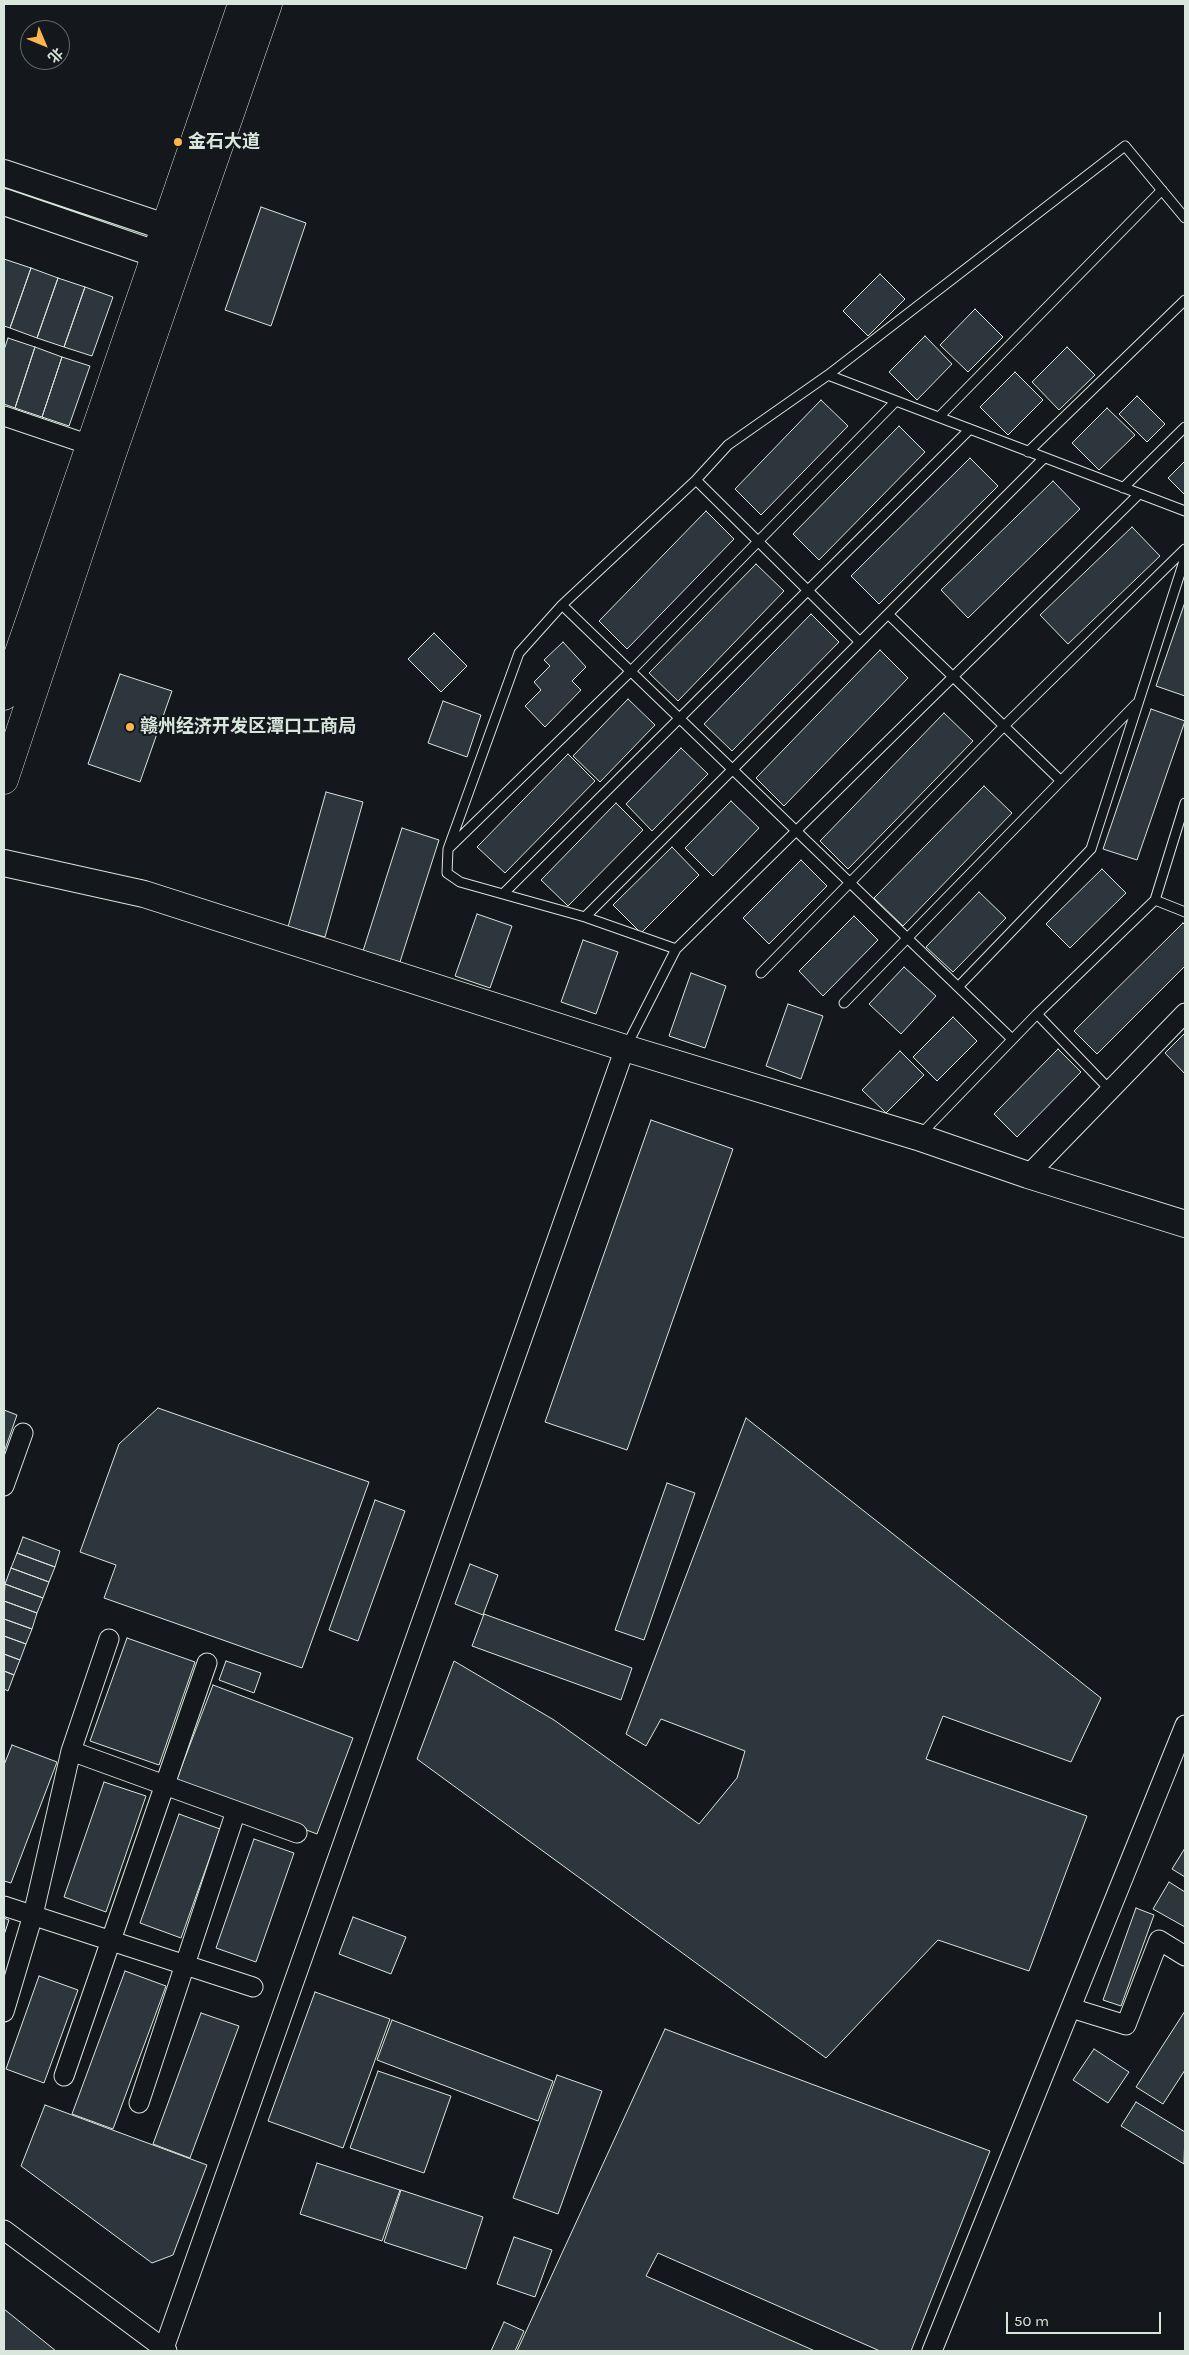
<!DOCTYPE html>
<meta charset="utf-8">
<style>
body{margin:0}
#map{position:relative;width:1189px;height:2355px;overflow:hidden;background:#14181c;font-family:Karla,"Noto Sans SC",sans-serif}
canvas{display:block}
.frame{position:absolute;inset:0;border:5px solid #d8e6dc;pointer-events:none}
.north{position:absolute;left:20px;top:20px;width:50px;height:50px;box-sizing:border-box;background:#14181c;border:1px solid #626a69;border-radius:50%;rotate:135deg;font-size:14px;font-weight:700;line-height:20px;text-align:center;color:#d8e6dc}
.north::after{content:'';display:block;margin:auto;width:18px;height:22px;background:#ffb74d;clip-path:polygon(50% 0,100% 100%,50% 72%,0 100%)}
.scale{position:absolute;left:1006px;top:2312px;width:155px;height:22px;box-sizing:border-box;border:2px solid #d8e6dc;border-top:0;padding-left:6px;font-size:15px;line-height:18px;white-space:nowrap;color:#d8e6dc;-webkit-text-stroke:4px #14181c;paint-order:stroke}
</style>
<div id="map">
<canvas width="1189" height="2355"></canvas>
<div class="frame"></div>
<div class="north">北</div>
<div class="scale">50 m</div>
</div>
<script>
const g = document.querySelector('canvas').getContext('2d');
g.lineJoin = 'round';
function fill(path, color) {
  g.fillStyle = color;
  g.fill(path, 'evenodd');
}
function poly(rows) {
  const path = new Path2D();
  for (const r of rows) {
    path.moveTo(r[0], r[1]);
    for (let i = 2; i < r.length; i += 2) path.lineTo(r[i], r[i + 1]);
  }
  return path;
}
function strokePath(path, color, width, dash) {
  g.strokeStyle = color;
  g.lineWidth = width;
  g.lineCap = dash ? 'butt' : 'round';
  g.setLineDash(dash || []);
  g.stroke(path);
}
function drawText(font, color, halo, rows, align = 'center') {
  g.font = font + ' Karla,"Noto Sans SC",sans-serif';
  g.lineWidth = 4;
  g.setLineDash([]);
  g.textBaseline = 'middle';
  g.strokeStyle = halo;
  g.fillStyle = color;
  for (const [text, x, y, turn = 0] of rows) {
    g.save();
    g.translate(x, y);
    g.rotate((+turn || 0) * Math.PI / 180);
    g.textAlign = isNaN(turn) ? turn : align;
    if (halo) g.strokeText(text, 0, 0);
    g.fillText(text, 0, 0);
    g.restore();
  }
}
const building = poly([
 [261,207,306,223,271,326,225,310,261,207],
 [4,259,31,268,10,328,4,326,4,259],
 [31,268,58,278,37,338,10,328,31,268],
 [880,274,905,299,868,336,843,311,880,274],
 [58,278,85,287,64,347,37,338,58,278],
 [85,287,113,297,92,356,64,347,85,287],
 [975,309,1003,337,968,372,940,345,975,309],
 [925,336,952,364,917,400,889,372,925,336],
 [8,338,35,347,15,408,4,404,4,350,8,338],
 [35,347,62,357,42,417,15,408,35,347],
 [1067,347,1095,375,1059,410,1032,382,1067,347],
 [62,357,90,366,69,426,42,417,62,357],
 [1015,372,1043,400,1008,435,980,407,1015,372],
 [1137,396,1165,424,1147,442,1119,414,1137,396],
 [821,400,848,426,761,515,735,489,821,400],
 [1107,408,1135,435,1099,470,1072,443,1107,408],
 [899,426,925,452,819,560,793,534,899,426],
 [970,458,998,486,879,604,851,576,970,458],
 [1185,461,1185,495,1168,478,1185,461],
 [1053,481,1080,509,968,618,941,590,1053,481],
 [706,511,734,539,627,649,599,621,706,511],
 [1132,527,1160,556,1068,644,1040,615,1132,527],
 [756,564,784,591,678,701,649,673,756,564],
 [1185,602,1185,696,1156,686,1185,602],
 [811,614,839,642,732,751,704,724,811,614],
 [434,633,467,666,441,692,408,659,434,633],
 [563,642,586,667,572,681,581,690,545,727,525,706,541,690,534,682,550,666,544,660,563,642],
 [880,650,908,678,784,806,756,778,880,650],
 [120,674,172,691,140,782,88,764,120,674],
 [628,699,655,725,600,782,573,756,628,699],
 [443,701,481,715,467,757,428,743,443,701],
 [1151,709,1185,721,1137,860,1103,849,1151,709],
 [944,713,973,741,848,869,820,841,944,713],
 [681,748,708,774,652,831,626,804,681,748],
 [568,754,595,781,505,873,477,847,568,754],
 [984,786,1012,813,903,926,874,898,984,786],
 [326,792,363,802,325,937,288,927,326,792],
 [731,801,759,828,713,876,685,848,731,801],
 [616,803,643,830,568,906,541,880,616,803],
 [402,828,439,840,400,962,363,951,402,828],
 [672,847,699,875,641,933,613,905,672,847],
 [801,860,827,886,769,944,743,918,801,860],
 [1102,869,1126,893,1070,948,1046,924,1102,869],
 [979,892,1006,918,953,972,926,947,979,892],
 [477,914,512,926,490,988,455,976,477,914],
 [854,916,878,940,823,996,799,971,854,916],
 [1183,923,1185,925,1185,966,1097,1054,1074,1031,1183,923],
 [583,940,618,952,596,1014,561,1002,583,940],
 [904,967,936,996,901,1034,869,1004,904,967],
 [691,973,726,986,705,1048,669,1036,691,973],
 [788,1004,823,1016,801,1079,766,1066,788,1004],
 [953,1017,977,1041,937,1081,913,1057,953,1017],
 [1185,1033,1185,1074,1165,1053,1185,1033],
 [1058,1049,1081,1072,1017,1137,994,1114,1058,1049],
 [900,1051,924,1075,886,1113,862,1090,900,1051],
 [651,1120,733,1149,627,1450,545,1422,651,1120],
 [158,1408,369,1482,302,1668,104,1598,116,1565,80,1552,119,1444,158,1408],
 [4,1410,17,1415,4,1452,4,1410],
 [746,1418,1101,1698,1071,1762,943,1716,926,1759,1087,1816,1029,1971,938,1940,826,2058,417,1759,454,1661,554,1720,699,1824,737,1778,745,1751,661,1719,646,1746,626,1734,746,1418],
 [667,1483,695,1493,644,1640,615,1630,667,1483],
 [375,1500,405,1511,358,1641,329,1630,375,1500],
 [23,1537,60,1551,55,1567,17,1553,23,1537],
 [17,1553,55,1567,49,1582,11,1568,17,1553],
 [470,1564,498,1575,483,1615,455,1604,470,1564],
 [11,1568,49,1582,43,1598,5,1584,11,1568],
 [5,1584,43,1598,37,1613,4,1601,5,1584],
 [4,1601,37,1613,32,1629,4,1619,4,1601],
 [484,1614,632,1668,621,1700,472,1646,484,1614],
 [4,1619,32,1629,26,1644,4,1636,4,1619],
 [4,1636,26,1644,20,1660,4,1654,4,1636],
 [127,1638,195,1662,159,1765,90,1741,127,1638],
 [4,1654,20,1660,14,1675,4,1671,4,1654],
 [226,1661,261,1673,254,1693,219,1680,226,1661],
 [4,1671,14,1675,8,1691,4,1689,4,1671],
 [213,1685,353,1738,317,1834,176,1781,213,1685],
 [12,1745,57,1762,11,1883,4,1881,4,1765,12,1745],
 [104,1782,146,1796,106,1912,64,1897,104,1782],
 [179,1814,220,1829,181,1938,140,1923,179,1814],
 [254,1839,294,1853,256,1962,216,1948,254,1839],
 [1185,1848,1185,1877,1172,1869,1185,1848],
 [1169,1882,1185,1892,1185,1927,1153,1909,1169,1882],
 [1136,1908,1154,1915,1121,2006,1103,2000,1136,1908],
 [353,1917,406,1937,391,1974,339,1954,353,1917],
 [4,1918,9,1920,4,1935,4,1918],
 [125,1971,166,1986,113,2129,72,2114,125,1971],
 [39,1976,78,1990,44,2083,6,2069,39,1976],
 [315,1992,390,2019,343,2148,268,2121,315,1992],
 [1185,2011,1185,2070,1163,2104,1136,2087,1185,2011],
 [201,2013,239,2026,190,2158,153,2144,201,2013],
 [392,2020,553,2081,538,2121,377,2060,392,2020],
 [665,2029,990,2151,911,2351,880,2351,658,2253,646,2276,815,2351,517,2351,665,2029],
 [1094,2049,1129,2072,1108,2103,1073,2080,1094,2049],
 [378,2071,451,2096,424,2173,350,2148,378,2071],
 [557,2075,602,2091,558,2214,513,2198,557,2075],
 [1136,2102,1185,2132,1184,2164,1121,2126,1136,2102],
 [45,2105,207,2165,173,2255,152,2263,21,2166,45,2105],
 [317,2163,400,2190,382,2241,300,2214,317,2163],
 [401,2190,483,2217,466,2269,384,2242,401,2190],
 [514,2237,552,2250,535,2297,497,2284,514,2237],
 [4,2309,56,2351,4,2351,4,2309],
 [504,2322,524,2331,515,2351,491,2351,504,2322]
]);
fill(building, '#2c363c');
strokePath(building, '#d8e6dc', 1);
const lane = poly([
 [828,375,1185,511],
 [939,417,1162,190],
 [1028,452,1185,300],
 [696,480,860,642],
 [1123,488,1185,427],
 [562,605,1012,1039],
 [889,615,1060,780],
 [449,848,630,672,896,401],
 [504,893,970,429],
 [1155,900,1185,912],
 [585,917,1044,458],
 [676,949,585,917,460,882,447,873,448,849,519,653,562,605,696,480,728,445,828,375,1125,146,1185,218],
 [761,973,1004,726,1185,549],
 [958,987,1091,849,1185,558],
 [844,1003,1136,704],
 [1037,1014,1109,1089],
 [627,1045,676,949,1139,494],
 [921,1134,1037,1014,1155,900,1185,803]
]);
const street = poly([
 [4,416,90,445],
 [1028,1175,1185,1013],
 [4,1486,23,1433],
 [71,1751,297,1833],
 [4,1906,253,1987],
 [1071,2008,1126,2025,1159,1940,1185,1956],
 [4,2012,33,1915,71,1751,109,1639],
 [64,2076,207,1663],
 [139,2103,236,1811],
 [4,2230,167,2351],
 [163,2351,625,1048],
 [932,2351,1185,1725]
]);
const secondary = poly([
 [4,173,186,234],
 [4,202,176,261],
 [4,863,144,894,625,1048,918,1137,1028,1175,1185,1224]
]);
const highway = poly([
 [4,696,242,4],
 [4,780,112,454,268,4]
]);
strokePath(lane, '#d8e6dc', 11);
strokePath(street, '#d8e6dc', 21);
strokePath(secondary, '#d8e6dc', 28);
strokePath(highway, '#d8e6dc', 29);
strokePath(lane, '#14181c', 9);
strokePath(street, '#14181c', 19);
strokePath(secondary, '#14181c', 26);
strokePath(highway, '#14181c', 28);
for (const [x, y, r, color] of [
 [178,142,5,"#ffb74d"],
 [130,727,5,"#ffb74d"]
]) {
  const dot = new Path2D();
  dot.arc(x, y, r, 0, 2 * Math.PI);
  g.fillStyle = color;
  g.fill(dot);
  strokePath(dot, '#14181c', 2);
}
drawText('bold 18px', '#d8e6dc', '#14181c', [
 ["金石大道",188,142],
 ["赣州经济开发区潭口工商局",140,727]
], 'left');
</script>
